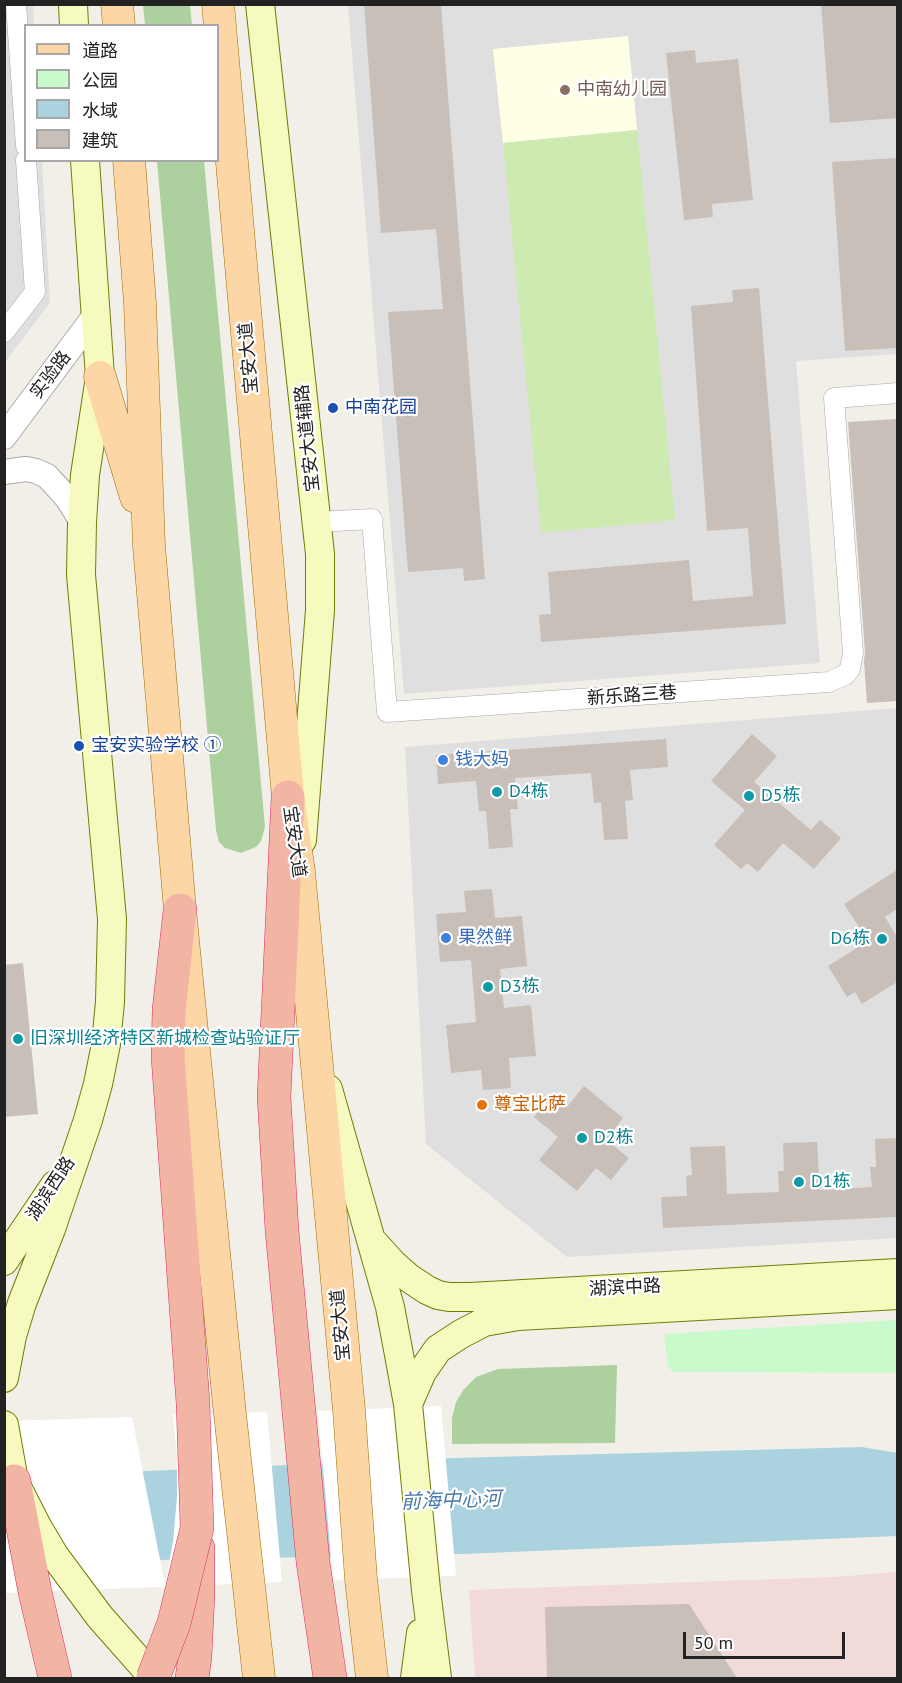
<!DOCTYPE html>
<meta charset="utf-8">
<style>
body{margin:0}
#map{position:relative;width:902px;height:1683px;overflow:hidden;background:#f2efe9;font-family:"PT Sans","Noto Sans SC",sans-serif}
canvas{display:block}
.frame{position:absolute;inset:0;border:6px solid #222;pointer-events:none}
.legend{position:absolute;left:24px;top:24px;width:195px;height:138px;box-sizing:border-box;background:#fff;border:2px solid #a7a7a7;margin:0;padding:8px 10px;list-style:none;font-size:18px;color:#222}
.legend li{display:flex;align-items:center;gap:12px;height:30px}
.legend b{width:30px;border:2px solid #a7a7a7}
.scale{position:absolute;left:683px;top:1632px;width:162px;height:27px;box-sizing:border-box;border:3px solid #222;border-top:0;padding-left:8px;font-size:18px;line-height:21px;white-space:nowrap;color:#222;-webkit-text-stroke:4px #fff;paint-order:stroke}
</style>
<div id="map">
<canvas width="902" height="1683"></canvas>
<div class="frame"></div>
<ul class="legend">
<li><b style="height:8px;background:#fcd6a4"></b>道路</li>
<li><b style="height:16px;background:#c8facc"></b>公园</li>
<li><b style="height:16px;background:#aad3df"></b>水域</li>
<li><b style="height:16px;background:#c7bfb8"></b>建筑</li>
</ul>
<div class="scale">50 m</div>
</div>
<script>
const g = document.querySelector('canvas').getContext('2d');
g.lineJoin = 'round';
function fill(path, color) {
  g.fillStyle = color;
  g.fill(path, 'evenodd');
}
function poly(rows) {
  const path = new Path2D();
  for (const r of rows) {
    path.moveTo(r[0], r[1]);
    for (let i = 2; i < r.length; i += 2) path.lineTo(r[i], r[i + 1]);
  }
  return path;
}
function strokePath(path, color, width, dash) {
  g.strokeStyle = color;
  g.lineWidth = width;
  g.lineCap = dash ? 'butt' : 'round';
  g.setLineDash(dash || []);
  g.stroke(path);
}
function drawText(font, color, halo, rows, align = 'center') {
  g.font = font + ' "PT Sans","Noto Sans SC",sans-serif';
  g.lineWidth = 4.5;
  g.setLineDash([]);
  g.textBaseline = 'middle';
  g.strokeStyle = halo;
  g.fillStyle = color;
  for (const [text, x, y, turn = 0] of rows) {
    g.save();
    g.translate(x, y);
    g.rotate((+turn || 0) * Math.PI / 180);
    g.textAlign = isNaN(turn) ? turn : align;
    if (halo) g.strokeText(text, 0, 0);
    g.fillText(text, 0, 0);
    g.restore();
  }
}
fill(poly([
 [5,5,33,5,34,25,26,26,26,160,42,161,50,303,5,362],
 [348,5,897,5,897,354,796,361,820,663,404,694],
 [897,708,897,1238,567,1257,426,1144,405,747]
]), '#e0dfdf');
fill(poly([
 [897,1572,897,1678,475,1678,469,1590,835,1577]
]), '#f2dad9');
fill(poly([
 [628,36,637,130,503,143,493,49]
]), '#ffffe5');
fill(poly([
 [637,130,675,520,541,533,503,143]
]), '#cdebb0');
fill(poly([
 [143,5,190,5,192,25,145,25],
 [157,161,204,161,265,827,261,841,256,847,241,853,225,848,219,842,216,830],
 [617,1365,615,1443,452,1444,452,1418,456,1402,464,1389,476,1377,498,1369]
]), '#add19e');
fill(poly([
 [897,1320,897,1373,674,1372,668,1367,664,1334]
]), '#c8facc');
fill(poly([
 [862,1447,897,1453,897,1536,463,1554,5,1563,4,1477,454,1458]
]), '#aad3df');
fill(poly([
 [441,1406,456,1576,333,1580,318,1411],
 [267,1412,282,1582,5,1593,5,1421,132,1417,165,1585,173,1542,177,1497,177,1457,173,1415]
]), '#fff');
fill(poly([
 [364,4,441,4,485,579,464,581,463,568,408,572,388,312,443,309,436,229,381,233],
 [821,4,897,4,897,118,830,123],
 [695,50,696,63,738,59,753,200,712,204,713,217,684,220,666,53],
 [897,158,897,348,845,351,832,162],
 [759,288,786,624,541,642,539,615,551,614,548,572,689,560,693,601,753,596,748,528,707,531,691,306,733,302,732,290],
 [897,419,897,701,867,703,864,661,865,652,848,422],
 [752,734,777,756,754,782,811,830,820,820,841,838,814,869,783,843,758,872,747,863,741,869,714,845,745,810,711,781],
 [666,739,668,767,630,770,633,800,625,801,628,839,604,840,601,802,594,803,591,773,515,778,518,809,510,809,513,847,489,849,486,811,479,811,476,781,438,784,436,755],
 [897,870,897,909,885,917,897,937,897,982,862,1004,855,992,847,997,828,966,868,941,844,904],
 [492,889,495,918,522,916,527,966,500,969,504,1008,531,1005,536,1056,509,1058,511,1088,483,1090,481,1070,451,1073,446,1025,476,1022,471,960,440,962,436,914,466,912,464,891],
 [23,963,38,1114,4,1117,4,965],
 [584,1086,623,1118,606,1140,629,1158,611,1180,596,1168,577,1191,539,1160,558,1137,534,1117,552,1095,567,1107],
 [897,1138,897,1217,663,1228,661,1197,687,1196,686,1176,692,1175,690,1147,725,1146,727,1194,779,1192,778,1171,784,1171,783,1143,817,1142,820,1190,872,1187,870,1167,876,1167,875,1139],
 [689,1604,737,1678,547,1678,545,1607]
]), '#c7bfb8');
const minor = poly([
 [16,4,26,146],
 [4,332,35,292,26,160],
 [317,522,372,519,387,712,829,682,845,675,850,669,853,653,834,398,898,393]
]);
const tertiary = poly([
 [4,437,96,314],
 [4,472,26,469,36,471,47,476,67,498,82,522]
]);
const secondary = poly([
 [73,4,74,26],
 [260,4,320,554,320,610,302,840],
 [328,1089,390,1307,400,1360,408,1404,426,1590,437,1678],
 [374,1243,393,1264,409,1278,427,1290,438,1295,449,1297,470,1297,898,1273],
 [4,1261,55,1185],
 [4,1378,12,1336,22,1303,51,1229,88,1120,98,1084,106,1044,110,1002,112,919,81,575,82,522,85,475,100,377,85,160],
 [408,1404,422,1372,438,1349,461,1334,484,1322,518,1316,898,1295],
 [4,1425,14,1481,38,1528,54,1555,100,1617,154,1678],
 [415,1678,421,1633]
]);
const primary = poly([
 [117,4,119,26],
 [218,4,288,797,299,872,349,1410,361,1579,372,1678],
 [129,160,140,303,149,546,180,910,230,1414,259,1678],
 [100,377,136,497]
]);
const trunk = poly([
 [288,797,274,1097,282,1231,313,1562,330,1678],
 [180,910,169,1010,168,1057,193,1403],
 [14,1481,35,1592,55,1678],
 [192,1678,195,1657,198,1595,198,1548]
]);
strokePath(minor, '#a9a9a9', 21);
strokePath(tertiary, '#a9a9a9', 26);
strokePath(secondary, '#707d05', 30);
strokePath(primary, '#a06b00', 33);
strokePath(trunk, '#dc2a67', 34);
strokePath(minor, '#fff', 20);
strokePath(tertiary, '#fff', 24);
strokePath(secondary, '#f7fabf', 28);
strokePath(primary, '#fcd6a4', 32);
strokePath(trunk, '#f2b4a3', 33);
const trunkBridge = poly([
 [153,1678,174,1623,197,1528,193,1403]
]);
strokePath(trunkBridge, '#dc2a67', 34, []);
strokePath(trunkBridge, '#f2b4a3', 33);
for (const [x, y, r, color] of [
 [565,90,6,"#8d6e63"],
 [333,408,6,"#1a4fb4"],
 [79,746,6,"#1a4fb4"],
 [443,760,6,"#3f7fe0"],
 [497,792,6,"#0f9aa8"],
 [749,796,6,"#0f9aa8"],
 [446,938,6,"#3f7fe0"],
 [882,939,6,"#0f9aa8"],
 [488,987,6,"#0f9aa8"],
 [18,1039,6,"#0f9aa8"],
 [482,1105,6,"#e8710a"],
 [582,1138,6,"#0f9aa8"],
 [799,1182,6,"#0f9aa8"]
]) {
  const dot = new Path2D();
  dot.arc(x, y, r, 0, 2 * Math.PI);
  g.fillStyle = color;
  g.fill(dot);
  strokePath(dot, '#fff', 2);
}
drawText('18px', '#785e54', '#fff', [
 ["中南幼儿园",577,90]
], 'left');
drawText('18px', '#222', '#fff', [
 ["宝安大道",249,358,-95],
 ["实验路",51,375,-53],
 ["宝安大道辅路",308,438,-96],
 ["新乐路三巷",632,696,-4],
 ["宝安大道",294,842,82],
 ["湖滨西路",51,1189,-57],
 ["湖滨中路",625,1288,-3],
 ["宝安大道",341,1325,-95]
]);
drawText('18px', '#164399', '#fff', [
 ["中南花园",345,408],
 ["宝安实验学校 ①",91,746]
], 'left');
drawText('18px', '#366cbe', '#fff', [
 ["钱大妈",455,760],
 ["果然鲜",458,938]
], 'left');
drawText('18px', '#0d838f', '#fff', [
 ["D4栋",509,792],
 ["D5栋",761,796],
 ["D6栋",870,939,"right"],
 ["D3栋",500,987],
 ["旧深圳经济特区新城检查站验证厅",30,1039],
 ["D2栋",594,1138],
 ["D1栋",811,1182]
], 'left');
drawText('18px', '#c56008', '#fff', [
 ["尊宝比萨",494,1105]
], 'left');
drawText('italic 20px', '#4a7aab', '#fff', [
 ["前海中心河",451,1501,-2]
]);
</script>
